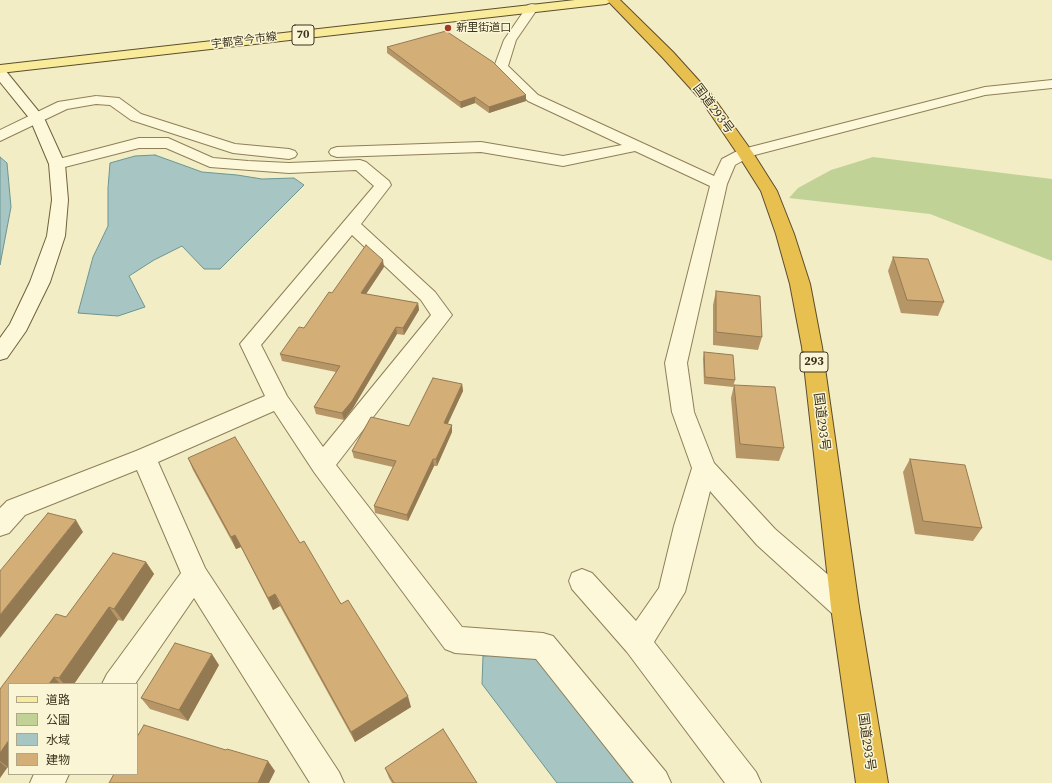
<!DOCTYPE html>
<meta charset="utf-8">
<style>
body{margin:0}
#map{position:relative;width:1052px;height:783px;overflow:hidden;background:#f2edc5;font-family:"Source Serif 4","Noto Sans JP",serif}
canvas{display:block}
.legend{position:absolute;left:8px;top:683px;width:130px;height:92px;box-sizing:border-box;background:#f9f5d5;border:1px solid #aea78c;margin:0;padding:5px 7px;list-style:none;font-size:12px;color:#3e331e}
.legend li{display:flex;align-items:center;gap:8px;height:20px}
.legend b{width:20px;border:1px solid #aea78c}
</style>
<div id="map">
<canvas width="1052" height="783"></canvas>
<ul class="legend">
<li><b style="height:5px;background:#f8eb9a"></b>道路</li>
<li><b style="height:11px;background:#c1d297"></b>公園</li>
<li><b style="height:11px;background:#a7c5c2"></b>水域</li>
<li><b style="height:11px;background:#d4ae77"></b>建物</li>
</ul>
</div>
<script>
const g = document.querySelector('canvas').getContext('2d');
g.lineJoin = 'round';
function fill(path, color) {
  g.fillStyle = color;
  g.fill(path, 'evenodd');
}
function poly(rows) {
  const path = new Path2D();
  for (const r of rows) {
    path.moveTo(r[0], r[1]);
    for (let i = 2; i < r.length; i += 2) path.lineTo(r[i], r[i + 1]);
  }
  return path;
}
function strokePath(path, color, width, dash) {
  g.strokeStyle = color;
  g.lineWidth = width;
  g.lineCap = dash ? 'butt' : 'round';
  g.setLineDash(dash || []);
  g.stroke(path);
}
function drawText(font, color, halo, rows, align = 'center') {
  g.font = font + ' "Source Serif 4","Noto Sans JP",serif';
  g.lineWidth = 3;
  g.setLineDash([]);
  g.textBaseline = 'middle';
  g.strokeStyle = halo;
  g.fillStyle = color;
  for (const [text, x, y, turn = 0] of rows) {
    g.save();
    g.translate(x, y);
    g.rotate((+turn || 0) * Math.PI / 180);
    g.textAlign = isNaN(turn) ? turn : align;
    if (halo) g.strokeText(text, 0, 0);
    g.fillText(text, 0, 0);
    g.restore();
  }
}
fill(poly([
 [873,157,1052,179,1052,261,930,214,789,198,798,188,831,170]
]), '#c1d297');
const water = poly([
 [155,155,202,172,237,175,262,179,294,178,304,185,220,269,204,269,182,246,154,260,129,276,145,307,118,316,78,313,93,257,108,226,108,188,110,163,135,156,155,155],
 [0,157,7,163,11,207,0,265,0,157],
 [535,653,639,783,557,783,482,684,483,656,535,653]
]);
fill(water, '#a7c5c2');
strokePath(water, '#6c9592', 1);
const street = poly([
 [532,4,536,5,538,8,516,40,508,66,538,95,714,176,722,159,739,150,985,87,1052,80,1052,88,985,95,751,156,735,165,727,184,687,363,694,412,714,463,775,529,855,598,859,607,855,616,845,620,835,616,757,545,710,491,685,592,654,642,756,772,761,783,725,783,627,652,572,589,569,581,572,573,582,569,592,573,636,621,659,588,674,526,692,468,672,412,665,363,710,186,635,151,563,166,481,152,337,157,331,155,329,152,331,149,337,147,481,142,563,156,622,145,528,101,494,67,504,40,528,5,532,4],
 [96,96,119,98,141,114,235,144,289,149,295,151,297,154,295,157,289,159,233,153,131,120,110,105,96,104,67,109,0,141,0,130,58,102,96,96],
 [139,138,168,138,213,158,248,161,289,163,360,160,366,162,389,181,391,185,361,224,435,292,452,315,336,465,462,627,543,633,553,636,666,772,671,783,634,783,536,659,455,653,445,649,314,472,274,411,158,462,205,568,339,772,344,783,310,783,194,598,135,684,102,684,107,674,181,573,137,470,25,515,9,533,0,536,0,508,7,501,136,451,265,396,240,344,374,186,356,170,289,173,210,167,166,148,139,148,57,169,51,167,49,164,51,161,139,138],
 [352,235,421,300,431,315,323,447,287,396,261,345,352,235],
 [34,774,69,774,65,783,30,783,34,774]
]);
const secondary = poly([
 [0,69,5,70,44,118,65,164,68,200,65,236,50,282,26,331,7,358,0,360,0,338,10,324,30,282,47,236,52,200,49,164,30,119,0,82,0,69]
]);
const primary = poly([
 [575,0,612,0,610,2,606,4,0,73,0,65,575,0]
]);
const highway = poly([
 [607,0,620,0,673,52,711,94,753,153,777,191,794,234,810,284,822,347,859,607,888,783,856,783,831,607,802,347,790,284,776,234,761,191,737,153,701,100,663,58,607,0]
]);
strokePath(street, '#8f7f59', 2);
strokePath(secondary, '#71603c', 2);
strokePath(primary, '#5d4c2d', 2);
strokePath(highway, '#5d4c2d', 2);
fill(street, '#fcf8d9');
fill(secondary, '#fcf8d9');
fill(primary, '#f8eb9a');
fill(highway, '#e8c04f');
fill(poly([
 [387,47,526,101,489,113,475,103,461,108,387,53],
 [893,257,944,302,938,316,901,313,888,271],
 [384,267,366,294,418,303,419,310,404,335,397,334,353,408,344,420,316,414,314,407,336,372,282,361,280,354,304,328],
 [716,291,762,337,758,350,713,345,713,305],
 [704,352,735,380,733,387,704,384,703,359],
 [462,384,463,391,447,424,452,425,452,432,437,466,434,466,408,521,375,513,374,506,393,467,354,458,352,451,409,426],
 [734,385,784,448,779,461,736,458,731,398],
 [188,458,300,543,411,707,355,742,280,606,273,610,241,547,236,549,193,470],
 [910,459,982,528,973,541,915,534,903,472],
 [146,562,154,574,123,621,118,620,74,684,9,684,9,768,7,768,0,778,0,689,66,617],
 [219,665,188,721,150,709,141,698],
 [385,768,477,783,392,783,389,778]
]), '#b69666');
fill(poly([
 [526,95,526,101,489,113,489,107],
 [475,97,475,103,461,108,460,102],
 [383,260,384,267,362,300,361,293],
 [418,303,419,310,404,335,403,328],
 [396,327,397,334,353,408,344,420,342,413],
 [462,384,463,391,445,430,444,423],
 [452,425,452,432,437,466,436,459],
 [433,459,434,466,408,521,407,515],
 [76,520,83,532,0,638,0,615],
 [235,535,241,547,236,549,231,537],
 [146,562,154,574,123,621,114,609],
 [275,594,280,606,273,610,268,598],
 [109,607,118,620,74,684,64,684,59,678],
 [212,654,219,665,188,721,179,710],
 [54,677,60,684,49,684],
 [408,696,411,707,355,742,351,732],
 [9,740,9,768,0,761,0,753],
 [268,761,275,771,269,783,258,783],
 [0,762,7,768,0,778]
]), '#947a53');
const building = poly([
 [446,31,493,62,526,95,489,107,475,97,460,102,387,47,446,31],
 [366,245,383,260,361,293,418,303,403,328,396,327,352,401,342,413,314,407,340,366,280,354,299,327,304,328,329,292,332,293,366,245],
 [893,257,928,259,944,302,907,300,893,257],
 [716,291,760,296,762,337,716,332,716,291],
 [704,352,733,355,735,380,705,377,704,352],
 [433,378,462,384,444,423,452,425,436,459,433,459,407,515,374,506,396,461,352,451,371,417,409,426,433,378],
 [734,385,775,387,784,448,740,444,734,385],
 [235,437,300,543,304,541,341,604,348,600,408,696,351,732,275,594,268,598,235,535,231,537,188,458,235,437],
 [910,459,965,465,982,528,923,521,910,459],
 [48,513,76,520,0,615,0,571,48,513],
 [113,553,146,562,114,609,109,607,59,678,54,677,49,684,9,684,9,740,0,753,0,689,56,614,66,617,113,553],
 [175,643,212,654,179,710,141,698,175,643],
 [144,725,226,750,227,749,268,761,258,783,109,783,114,774,137,774,137,737,144,725],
 [443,729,477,783,394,783,385,768,443,729]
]);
fill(building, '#d4ae77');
strokePath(building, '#947a53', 1);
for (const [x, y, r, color] of [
 [448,28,4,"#a43923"]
]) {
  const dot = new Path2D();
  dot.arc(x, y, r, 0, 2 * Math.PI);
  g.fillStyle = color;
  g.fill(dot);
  strokePath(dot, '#f9f5d5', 1.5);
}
drawText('11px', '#3e331e', '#f9f5d5', [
 ["新里街道口",456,28]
], 'left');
drawText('11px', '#3e331e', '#f9f5d5', [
 ["宇都宮今市線",244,41,-7]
]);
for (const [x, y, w] of [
 [303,35,22],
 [814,362,28]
]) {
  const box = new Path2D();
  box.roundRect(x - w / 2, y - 10, w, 20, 3);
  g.fillStyle = '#f9f5d5';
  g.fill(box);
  strokePath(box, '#3e331e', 1);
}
drawText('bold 12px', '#3e331e', null, [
 ["70",303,35],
 ["293",814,362]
]);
drawText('13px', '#3e331e', '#f9f5d5', [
 ["国道293号",713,109,53],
 ["国道293号",821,422,83],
 ["国道293号",866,742,82]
]);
</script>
